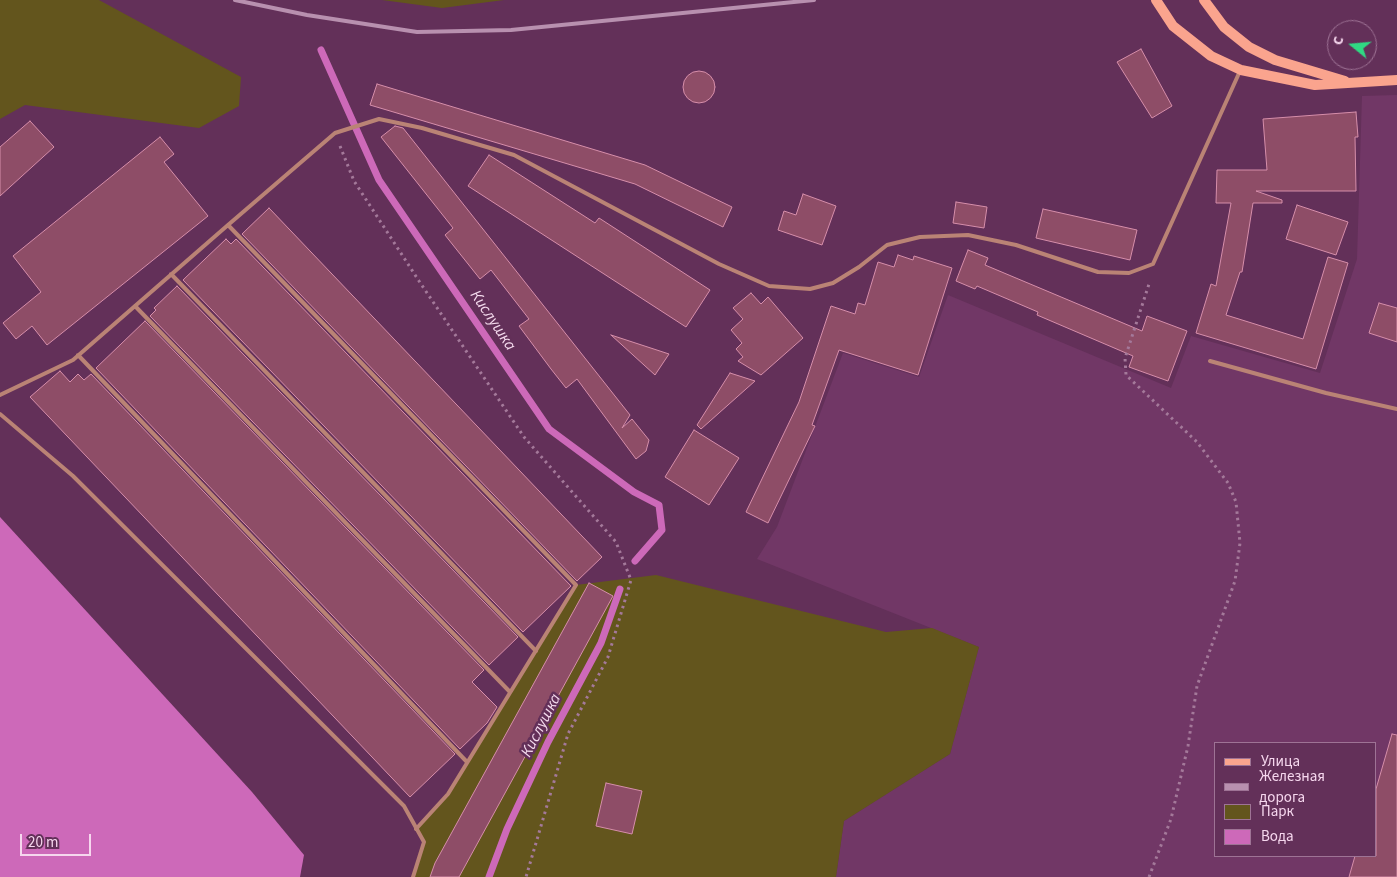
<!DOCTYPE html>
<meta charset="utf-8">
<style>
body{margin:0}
#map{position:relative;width:1397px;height:877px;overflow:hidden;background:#633059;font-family:"Source Sans 3",sans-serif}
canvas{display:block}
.legend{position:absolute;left:1214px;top:742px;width:162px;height:115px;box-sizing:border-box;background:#633059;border:1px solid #9e7395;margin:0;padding:6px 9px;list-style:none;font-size:15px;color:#f6d7ee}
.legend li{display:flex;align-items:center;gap:10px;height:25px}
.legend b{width:25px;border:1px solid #9e7395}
.north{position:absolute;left:1327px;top:20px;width:50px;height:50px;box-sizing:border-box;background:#633059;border:1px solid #9e7395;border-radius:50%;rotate:287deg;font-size:14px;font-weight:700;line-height:20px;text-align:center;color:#f6d7ee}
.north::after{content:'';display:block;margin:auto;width:18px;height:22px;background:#30d883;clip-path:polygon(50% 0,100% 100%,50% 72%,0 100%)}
.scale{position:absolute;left:20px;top:834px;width:71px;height:22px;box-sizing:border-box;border:2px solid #f6d7ee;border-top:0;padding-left:6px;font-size:15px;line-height:18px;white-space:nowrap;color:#f6d7ee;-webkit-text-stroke:4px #633059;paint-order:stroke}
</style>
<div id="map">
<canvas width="1397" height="877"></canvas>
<ul class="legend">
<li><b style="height:6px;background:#faa48e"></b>Улица</li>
<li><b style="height:6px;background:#b890af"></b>Железная дорога</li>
<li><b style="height:14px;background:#63551d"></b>Парк</li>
<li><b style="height:14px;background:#cd69b9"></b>Вода</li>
</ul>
<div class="north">С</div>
<div class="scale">20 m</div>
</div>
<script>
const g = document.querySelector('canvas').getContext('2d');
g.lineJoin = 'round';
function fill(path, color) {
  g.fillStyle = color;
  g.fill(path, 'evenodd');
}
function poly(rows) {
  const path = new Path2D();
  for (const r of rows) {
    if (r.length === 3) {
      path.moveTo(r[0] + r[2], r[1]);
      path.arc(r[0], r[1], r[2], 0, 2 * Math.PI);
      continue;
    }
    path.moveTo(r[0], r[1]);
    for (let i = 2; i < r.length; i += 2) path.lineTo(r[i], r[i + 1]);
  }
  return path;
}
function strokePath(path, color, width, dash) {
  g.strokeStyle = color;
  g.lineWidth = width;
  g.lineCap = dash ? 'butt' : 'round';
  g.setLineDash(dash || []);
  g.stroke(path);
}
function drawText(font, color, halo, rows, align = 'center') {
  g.font = font + ' "Source Sans 3",sans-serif';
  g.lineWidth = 5;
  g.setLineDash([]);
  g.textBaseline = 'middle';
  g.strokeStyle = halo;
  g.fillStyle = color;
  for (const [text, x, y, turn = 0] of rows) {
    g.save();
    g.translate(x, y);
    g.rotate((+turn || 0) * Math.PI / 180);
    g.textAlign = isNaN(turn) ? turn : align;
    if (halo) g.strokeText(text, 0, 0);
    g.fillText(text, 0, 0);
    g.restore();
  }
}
fill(poly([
 [1397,95,1397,877,836,877,844,821,950,754,979,647,757,559,777,527,843,353,919,377,948,295,1171,388,1191,336,1320,373,1357,259,1362,96],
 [1216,743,1376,743,1376,856,1216,856]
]), '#713766');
fill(poly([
 [0,0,99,0,241,77,239,106,199,128,25,105,0,119],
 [382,0,504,0,442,8],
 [656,575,886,632,932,628,979,647,950,754,844,821,836,877,413,877,424,842,416,829,448,794,576,585]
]), '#63551d');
fill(poly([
 [0,517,252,792,304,855,300,877,0,877]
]), '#cd69b9');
strokePath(poly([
 [321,50,379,180,549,429,634,492,659,505,662,530,635,561],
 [489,877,507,829,548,742,601,643,620,589]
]), '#cd69b9', 7);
const building = poly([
 [1141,49,1172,106,1152,118,1117,62,1141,49],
 [699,87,16],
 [377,84,645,165,732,207,723,227,635,184,370,105,377,84],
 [1356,112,1358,137,1355,137,1356,191,1256,191,1282,200,1282,203,1253,203,1242,272,1240,272,1226,315,1303,339,1328,257,1348,263,1316,369,1196,333,1211,284,1216,286,1231,203,1216,203,1217,170,1267,170,1263,119,1356,112],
 [30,121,54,147,0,196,0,147,30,121],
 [395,126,403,128,630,415,622,428,632,419,649,440,646,451,636,459,577,379,566,388,551,369,519,326,529,319,491,270,480,279,445,235,453,228,381,137,395,126],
 [160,137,174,154,164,162,208,216,47,345,32,326,16,339,3,323,41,292,13,256,160,137],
 [489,155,595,223,599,218,710,290,686,327,468,186,489,155],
 [803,194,836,206,822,245,778,230,784,211,796,215,803,194],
 [956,202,987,207,984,228,953,223,956,202],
 [1297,205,1348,222,1336,255,1286,239,1297,205],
 [269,208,602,557,577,581,242,234,269,208],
 [1043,209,1137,230,1130,260,1036,238,1043,209],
 [226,239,231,244,236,239,571,586,523,632,183,280,226,239],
 [968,250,988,258,985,265,1142,331,1147,316,1187,331,1168,381,1129,367,1133,356,1037,315,1038,312,977,286,975,289,956,281,968,250],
 [898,255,913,260,914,256,952,268,918,375,839,350,812,425,815,426,768,523,746,512,799,402,831,306,855,314,858,303,865,305,878,262,894,267,898,255],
 [177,286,518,637,489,665,150,316,156,310,154,308,177,286],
 [751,293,761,304,768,297,803,338,761,375,738,361,743,357,736,349,742,343,731,330,743,319,733,308,751,293],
 [1379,303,1397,308,1397,342,1369,333,1379,303],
 [145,321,484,670,472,682,497,707,487,723,460,749,96,368,145,321],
 [611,335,669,354,655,375,611,335],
 [60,371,70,382,78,374,84,380,91,374,455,754,410,797,30,397,60,371],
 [730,373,755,381,701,429,697,425,730,373],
 [694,430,739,458,709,505,665,477,694,430],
 [589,583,613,596,459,877,430,877,435,863,589,583],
 [1392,734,1397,735,1397,877,1349,877,1355,856,1376,856,1376,789,1392,734],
 [606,783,642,791,632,834,596,826,606,783]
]);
fill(building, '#8e4d67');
strokePath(building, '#d68eaa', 1);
strokePath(poly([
 [340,146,354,181,419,281,524,437,616,542,631,580,608,657,568,734,526,877],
 [1149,877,1171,819,1188,746,1197,686,1235,581,1240,543,1236,502,1228,483,1197,442,1126,375,1125,358,1150,281]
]), '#a4799a', 3, [2.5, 4]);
strokePath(poly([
 [228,225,335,133,379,119,422,128,514,155,719,264,769,286,810,289,833,283,859,267,887,245,920,237,968,235,1016,245,1098,272,1129,273,1153,264,1240,71],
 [171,274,536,651],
 [135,306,510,692],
 [78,355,467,762],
 [1210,361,1326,393,1397,409],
 [0,395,73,360,228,225,576,585,448,794,416,829],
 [0,414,73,476,404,806,424,842,413,877]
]), '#ba8375', 4);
strokePath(poly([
 [1156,0,1173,26,1211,56,1241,70,1315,85,1397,80],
 [1204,0,1224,27,1249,47,1275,60,1345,81]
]), '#faa48e', 10);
strokePath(poly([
 [235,0,307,15,417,32,511,30,814,0]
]), '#b890af', 4);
drawText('italic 16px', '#f4daed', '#633059', [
 ["Кислушка",492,321,56],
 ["Кислушка",542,726,-63]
]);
</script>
